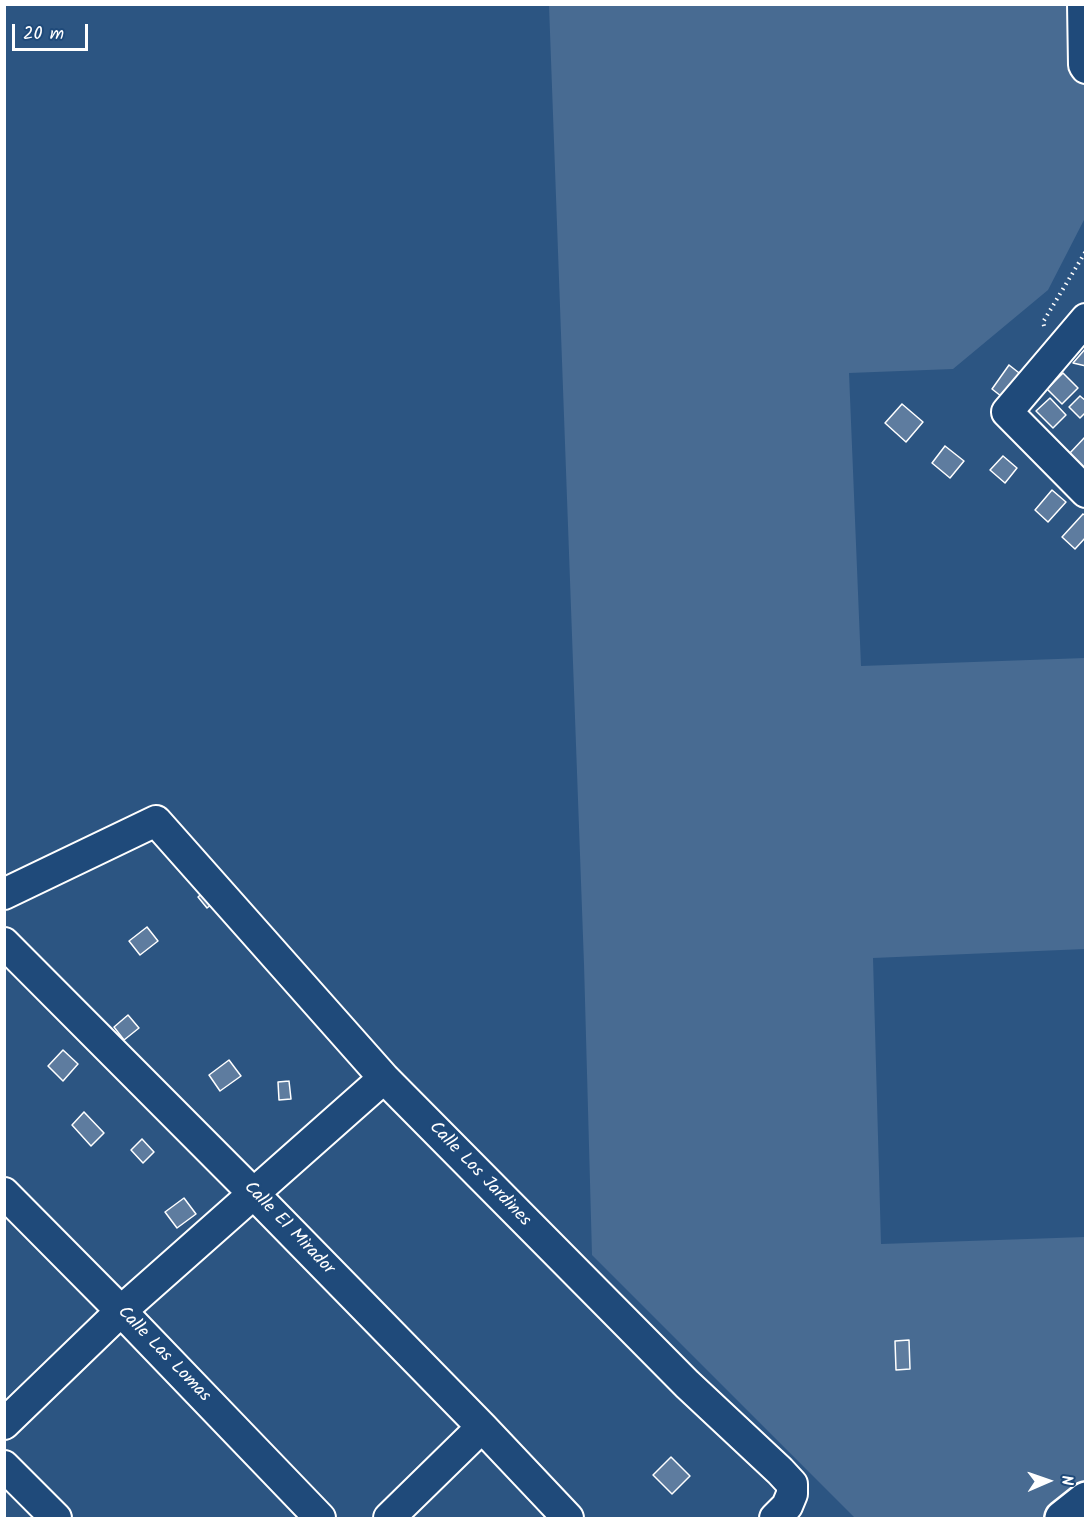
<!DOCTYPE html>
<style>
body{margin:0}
#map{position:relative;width:1090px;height:1523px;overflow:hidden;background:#2c5582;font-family:Kalam,sans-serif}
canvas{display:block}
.frame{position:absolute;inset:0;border:6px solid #fff;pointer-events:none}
.north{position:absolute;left:1018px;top:1451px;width:60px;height:60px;-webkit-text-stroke:4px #1f4a7a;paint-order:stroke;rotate:88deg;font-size:16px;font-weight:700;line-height:24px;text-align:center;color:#fff}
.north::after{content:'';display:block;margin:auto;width:21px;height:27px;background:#fff;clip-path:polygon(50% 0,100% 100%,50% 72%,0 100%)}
.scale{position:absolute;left:12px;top:24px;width:76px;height:27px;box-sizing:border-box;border:3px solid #fff;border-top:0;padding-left:8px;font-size:18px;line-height:21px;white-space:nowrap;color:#fff;-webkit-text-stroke:4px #1f4a7a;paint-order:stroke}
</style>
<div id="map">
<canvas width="1090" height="1523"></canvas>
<div class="frame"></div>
<div class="north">N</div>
<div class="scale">20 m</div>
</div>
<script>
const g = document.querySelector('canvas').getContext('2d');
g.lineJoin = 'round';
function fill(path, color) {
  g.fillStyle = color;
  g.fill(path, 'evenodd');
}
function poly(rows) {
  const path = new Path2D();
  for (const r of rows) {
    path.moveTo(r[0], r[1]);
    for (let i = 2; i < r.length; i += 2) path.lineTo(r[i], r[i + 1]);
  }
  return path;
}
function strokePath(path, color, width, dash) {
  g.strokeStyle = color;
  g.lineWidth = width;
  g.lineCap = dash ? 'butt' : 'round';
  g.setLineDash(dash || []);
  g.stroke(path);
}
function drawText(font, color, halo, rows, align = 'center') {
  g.font = font + ' Kalam,sans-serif';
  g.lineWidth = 4.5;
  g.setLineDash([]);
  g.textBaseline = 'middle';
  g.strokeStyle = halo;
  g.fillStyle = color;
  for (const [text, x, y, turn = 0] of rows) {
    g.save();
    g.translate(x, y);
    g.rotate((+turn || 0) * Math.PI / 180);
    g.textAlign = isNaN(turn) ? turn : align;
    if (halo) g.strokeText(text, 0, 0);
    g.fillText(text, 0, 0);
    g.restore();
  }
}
fill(poly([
 [1075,4,1081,76,1086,87,1085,218,1048,290,953,369,849,373,861,666,1085,658,1085,949,873,958,881,1244,1085,1237,1085,1488,1051,1518,855,1518,592,1255,584,964,549,5]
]), '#486b92');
const building = poly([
 [1086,348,1086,366,1073,363,1086,348],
 [1009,365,1023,376,1006,400,992,389,1009,365],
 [1063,373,1078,388,1062,404,1047,389,1063,373],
 [1080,396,1086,401,1086,412,1080,418,1069,407,1080,396],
 [1050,398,1066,415,1053,428,1036,411,1050,398],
 [902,404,923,422,906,442,885,423,902,404],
 [1085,437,1086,437,1086,470,1069,454,1085,437],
 [945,446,964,461,950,478,932,463,945,446],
 [1003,456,1017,468,1005,483,990,470,1003,456],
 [1052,490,1066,502,1048,522,1035,510,1052,490],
 [1083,514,1086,516,1086,537,1075,549,1062,537,1083,514],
 [210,886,220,898,207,908,198,897,210,886],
 [147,927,158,941,140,955,129,941,147,927],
 [128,1015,139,1028,124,1040,114,1027,128,1015],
 [63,1050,78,1064,63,1081,48,1066,63,1050],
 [229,1060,241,1076,220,1091,209,1075,229,1060],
 [289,1081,291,1099,279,1100,278,1082,289,1081],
 [84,1112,104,1133,91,1146,72,1125,84,1112],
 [142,1139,154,1152,143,1163,131,1150,142,1139],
 [184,1198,196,1214,177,1228,165,1212,184,1198],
 [909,1340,910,1369,896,1370,895,1341,909,1340],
 [671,1457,690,1476,672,1494,653,1475,671,1457]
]);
fill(building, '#5e7c9f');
strokePath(building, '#fff', 1.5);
const minor = poly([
 [1083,4,1084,65,1086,68],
 [1086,319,1007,412,1086,492],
 [4,894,156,821,384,1078,687,1384,780,1471,792,1484,792,1494,787,1506,775,1518],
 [4,943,253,1193,482,1427,568,1518],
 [4,1193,121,1311,320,1518],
 [4,1424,121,1311,384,1078],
 [4,1466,56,1518],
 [389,1518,482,1427]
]);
const major = poly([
 [1062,1518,1086,1499]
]);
strokePath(minor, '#fff', 34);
strokePath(major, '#fff', 38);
strokePath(poly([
 [1044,326,1043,322,1086,251]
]), '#fff', 4, [1.5, 4.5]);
strokePath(minor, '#1f4a7a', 30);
strokePath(major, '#1f4a7a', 33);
drawText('18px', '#fff', '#1f4a7a', [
 ["Calle Los Jardines",479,1175,46],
 ["Calle El Mirador",288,1229,46],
 ["Calle Las Lomas",163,1355,46]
]);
</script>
